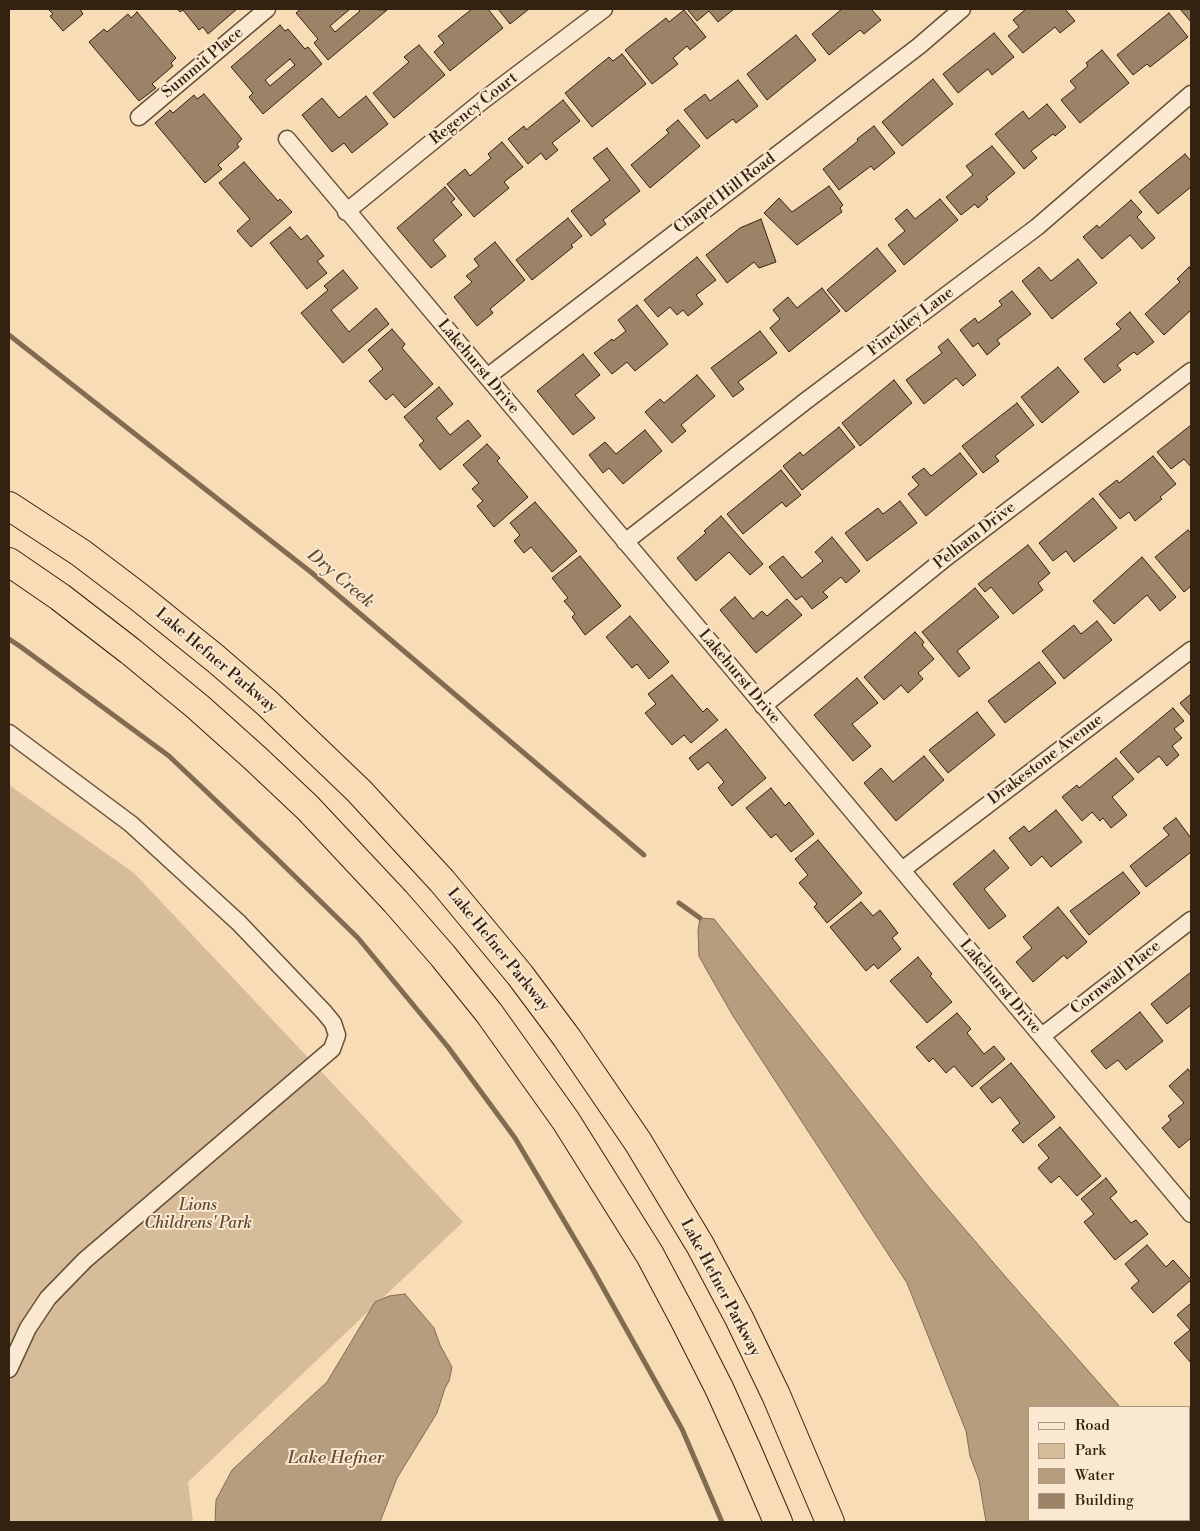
<!DOCTYPE html>
<style>
body{margin:0}
#map{position:relative;width:1200px;height:1531px;overflow:hidden;background:#f8dcb6;font-family:"Libre Bodoni",serif}
canvas{display:block}
.frame{position:absolute;inset:0;border:10px solid #342211;pointer-events:none}
.legend{position:absolute;left:1028px;top:1406px;width:162px;height:115px;box-sizing:border-box;background:#fae8d0;border:1px solid #ab9984;margin:0;padding:6px 9px;list-style:none;font-size:15px;color:#342211}
.legend li{display:flex;align-items:center;gap:10px;height:25px}
.legend b{width:25px;border:1px solid #ab9984}
</style>
<div id="map">
<canvas width="1200" height="1531"></canvas>
<div class="frame"></div>
<ul class="legend">
<li><b style="height:6px;background:#fae8d0"></b>Road</li>
<li><b style="height:14px;background:#d7bc9a"></b>Park</li>
<li><b style="height:14px;background:#b59d7e"></b>Water</li>
<li><b style="height:14px;background:#9a8367"></b>Building</li>
</ul>
</div>
<script>
const g = document.querySelector('canvas').getContext('2d');
g.lineJoin = 'round';
function fill(path, color) {
  g.fillStyle = color;
  g.fill(path, 'evenodd');
}
function poly(rows) {
  const path = new Path2D();
  for (const r of rows) {
    path.moveTo(r[0], r[1]);
    for (let i = 2; i < r.length; i += 2) path.lineTo(r[i], r[i + 1]);
  }
  return path;
}
function strokePath(path, color, width, dash) {
  g.strokeStyle = color;
  g.lineWidth = width;
  g.lineCap = dash ? 'butt' : 'round';
  g.setLineDash(dash || []);
  g.stroke(path);
}
function drawText(font, color, halo, rows, align = 'center') {
  g.font = font + ' "Libre Bodoni",serif';
  g.lineWidth = 4;
  g.setLineDash([]);
  g.textBaseline = 'middle';
  g.strokeStyle = halo;
  g.fillStyle = color;
  for (const [text, x, y, turn = 0] of rows) {
    g.save();
    g.translate(x, y);
    g.rotate((+turn || 0) * Math.PI / 180);
    g.textAlign = isNaN(turn) ? turn : align;
    if (halo) g.strokeText(text, 0, 0);
    g.fillText(text, 0, 0);
    g.restore();
  }
}
fill(poly([
 [9,785,134,873,463,1222,188,1482,193,1522,9,1522]
]), '#d7bc9a');
const water = poly([
 [700,918,714,919,927,1185,1004,1275,1120,1407,1029,1407,1029,1520,1189,1520,1189,1485,1191,1488,1191,1522,986,1522,979,1480,970,1456,966,1431,907,1283,733,1016,705,967,699,956,698,931,700,918],
 [405,1294,434,1328,440,1345,452,1367,449,1381,445,1388,437,1413,397,1478,380,1522,215,1522,216,1500,232,1470,327,1382,375,1302,389,1296,405,1294]
]);
fill(water, '#b59d7e');
strokePath(water, '#816c52', 1);
strokePath(poly([
 [9,335,312,573,644,855],
 [9,639,21,647,169,756,271,853,358,938,448,1047,515,1138,592,1268,682,1429,722,1522],
 [679,903,700,918]
]), '#816c52', 5);
const building = poly([
 [48,9,80,9,83,14,63,31,50,16,53,14,48,9],
 [177,9,237,9,208,34,203,27,199,30,183,10,180,12,177,9],
 [301,9,350,9,330,26,335,32,360,11,358,9,387,10,328,60,314,43,318,39,296,13,301,9],
 [472,9,488,9,503,28,450,71,434,52,444,43,438,36,472,9],
 [498,9,529,9,510,24,498,9],
 [687,9,734,9,718,22,709,11,697,21,687,9],
 [842,9,871,9,881,20,864,34,860,30,829,55,812,34,842,9],
 [1026,9,1065,9,1075,21,1060,33,1055,27,1023,53,1008,36,1019,27,1013,20,1026,9],
 [1180,9,1191,9,1191,22,1180,9],
 [684,10,706,37,690,50,687,46,673,58,678,64,652,84,625,50,666,18,669,22,684,10],
 [137,12,176,58,171,63,173,66,152,84,156,88,139,101,89,42,104,29,107,32,128,14,131,18,137,12],
 [1169,13,1188,37,1150,67,1147,64,1133,75,1117,55,1169,13],
 [280,25,285,31,288,29,305,49,308,47,322,64,263,114,249,97,253,93,231,67,280,25],
 [290,59,295,65,270,86,265,80,290,59],
 [994,33,1014,57,992,75,988,69,958,93,943,74,994,33],
 [796,35,816,60,767,100,747,74,796,35],
 [419,45,445,75,394,118,373,93,409,62,404,57,419,45],
 [1102,50,1129,83,1080,123,1061,100,1076,88,1070,81,1088,66,1086,63,1102,50],
 [622,54,646,84,592,127,565,93,609,57,613,61,622,54],
 [933,79,953,104,902,146,882,122,933,79],
 [738,80,758,106,736,123,733,119,707,139,684,110,705,94,710,101,738,80],
 [204,94,242,139,237,144,239,147,218,165,222,169,205,183,155,123,170,110,173,113,194,95,197,99,204,94],
 [366,96,388,124,352,153,344,143,332,152,302,115,322,98,339,118,366,96],
 [563,100,580,121,552,143,558,150,546,160,541,153,528,164,508,139,524,126,526,130,563,100],
 [1047,104,1066,127,1055,136,1053,134,1031,151,1037,158,1024,169,995,134,1023,111,1029,119,1047,104],
 [678,120,700,146,650,188,631,165,669,133,666,130,678,120],
 [874,126,895,153,874,170,871,166,839,190,823,169,858,141,857,139,874,126],
 [502,142,523,167,504,182,509,188,474,217,447,184,465,169,470,176,491,158,488,154,502,142],
 [992,146,1015,173,986,197,988,199,978,208,975,204,961,215,946,197,973,175,966,166,992,146],
 [607,148,640,191,603,220,606,224,591,236,571,211,610,180,593,158,607,148],
 [1185,154,1191,161,1191,187,1158,214,1139,192,1185,154],
 [244,162,278,201,280,199,292,212,251,247,237,231,250,219,219,183,244,162],
 [829,186,843,205,840,208,842,212,797,245,764,213,779,198,792,212,829,186],
 [445,187,455,199,451,202,462,215,433,240,446,256,431,268,397,228,445,187],
 [940,199,958,220,904,265,888,245,905,231,895,219,907,209,915,219,940,199],
 [1131,200,1142,212,1137,217,1155,238,1142,249,1130,235,1102,259,1083,237,1097,225,1099,228,1131,200],
 [568,218,582,236,571,245,573,247,532,280,516,260,568,218],
 [761,219,776,262,759,268,754,262,727,283,706,255,740,228,761,219],
 [290,227,301,240,307,235,324,256,317,261,327,273,307,289,270,243,290,227],
 [495,242,525,280,490,309,493,313,477,326,454,297,472,282,466,276,479,266,474,259,495,242],
 [877,248,896,271,846,312,827,290,877,248],
 [697,257,716,280,696,295,703,304,688,316,683,310,677,315,670,307,658,317,644,300,697,257],
 [1078,259,1097,283,1052,319,1022,281,1039,267,1051,281,1078,259],
 [1189,267,1191,270,1191,310,1164,335,1145,314,1180,282,1177,279,1189,267],
 [343,270,358,288,331,310,349,332,376,308,389,324,343,363,301,313,328,290,324,286,343,270],
 [822,288,840,311,789,352,770,328,780,319,773,310,788,297,797,308,822,288],
 [1012,291,1031,314,997,340,1000,344,987,355,978,343,973,347,960,330,975,318,978,323,1002,305,999,301,1012,291],
 [637,305,668,344,635,371,627,362,612,374,594,353,612,339,613,341,626,331,618,320,637,305],
 [1130,312,1154,342,1137,355,1134,352,1117,365,1121,370,1104,383,1084,359,1121,329,1116,324,1130,312],
 [392,329,405,344,402,348,433,384,405,408,393,394,386,400,369,381,383,369,368,350,392,329],
 [760,331,777,353,738,382,744,389,733,397,711,368,760,331],
 [948,339,976,375,963,386,956,378,924,404,906,380,942,353,938,347,948,339],
 [583,354,600,375,575,395,595,418,573,435,537,391,583,354],
 [1058,367,1079,392,1042,423,1021,397,1058,367],
 [697,375,715,396,681,425,686,431,672,443,645,412,660,399,664,403,697,375],
 [894,380,912,403,860,446,842,423,894,380],
 [439,387,453,404,436,418,450,435,468,420,481,436,440,470,419,445,424,441,404,417,439,387],
 [1017,403,1034,425,995,456,999,461,983,473,962,446,1017,403],
 [1191,425,1191,467,1184,459,1171,469,1157,452,1191,425],
 [839,427,855,447,802,490,783,466,800,452,803,456,839,427],
 [645,430,662,451,623,484,609,468,603,473,589,455,605,442,616,454,645,430],
 [487,444,500,458,497,461,528,497,494,527,477,506,483,501,472,489,479,483,463,465,487,444],
 [960,453,977,474,926,516,908,494,919,485,912,477,924,468,931,476,960,453],
 [1153,456,1176,484,1160,497,1162,499,1135,521,1129,512,1120,519,1099,494,1117,480,1119,483,1153,456],
 [781,470,801,495,786,507,782,502,743,534,727,514,781,470],
 [1093,498,1117,528,1074,562,1066,551,1053,561,1039,543,1093,498],
 [900,501,917,523,867,561,845,533,878,508,883,514,900,501],
 [535,502,577,551,552,572,531,547,524,553,514,541,520,535,510,523,535,502],
 [721,516,763,564,750,575,729,552,696,581,677,558,706,533,704,531,721,516],
 [1188,530,1191,533,1191,586,1184,592,1155,557,1188,530],
 [832,537,860,571,846,583,841,577,823,592,828,597,812,609,802,596,796,600,769,567,783,556,802,578,823,561,815,552,832,537],
 [1028,545,1050,573,1038,583,1043,590,1013,614,991,587,985,592,978,584,1028,545],
 [580,556,621,606,585,635,572,617,575,614,564,601,568,598,552,578,580,556],
 [1142,557,1176,597,1160,611,1147,595,1114,624,1093,601,1142,557],
 [975,588,999,617,957,651,970,668,959,677,922,632,975,588],
 [735,597,753,619,762,611,767,616,787,599,802,615,756,653,720,610,735,597],
 [630,616,669,662,649,679,637,664,632,668,606,637,630,616],
 [1097,621,1112,640,1064,679,1042,651,1074,625,1081,634,1097,621],
 [915,632,924,642,922,645,934,659,918,673,923,679,908,693,901,685,884,700,864,677,915,632],
 [1039,662,1056,683,1005,723,988,701,1039,662],
 [672,675,703,712,707,708,718,720,691,743,684,735,672,745,645,713,656,704,648,694,672,675],
 [857,678,878,703,852,724,871,746,853,761,814,715,857,678],
 [1191,694,1191,716,1180,703,1191,694],
 [1173,708,1184,721,1174,729,1182,738,1172,746,1179,755,1167,766,1159,756,1138,773,1120,752,1173,708],
 [977,712,995,735,948,773,929,750,977,712],
 [726,729,766,778,732,806,718,788,724,782,708,762,698,770,689,758,726,729],
 [924,756,944,780,896,821,864,783,881,768,893,782,924,756],
 [1116,758,1134,779,1112,797,1127,815,1111,828,1103,818,1100,821,1092,812,1082,821,1062,797,1077,785,1079,788,1116,758],
 [771,788,785,806,789,802,814,834,791,852,776,834,771,838,746,808,771,788],
 [1056,810,1082,842,1051,867,1042,856,1031,866,1009,838,1024,826,1029,832,1056,810],
 [1176,818,1191,838,1191,852,1146,887,1130,866,1169,835,1163,828,1176,818],
 [818,840,862,893,827,923,814,907,817,904,799,883,808,875,795,859,818,840],
 [994,850,1009,868,984,889,1006,916,989,929,953,884,994,850],
 [1123,872,1140,893,1089,935,1070,911,1123,872],
 [861,902,873,916,880,910,898,933,892,938,901,949,878,969,874,964,866,971,830,927,861,902],
 [1058,907,1087,942,1067,959,1064,955,1033,982,1016,962,1032,948,1023,937,1058,907],
 [918,957,932,974,930,976,952,1002,927,1023,890,981,918,957],
 [1191,972,1191,1005,1167,1024,1151,1004,1191,972],
 [1140,1012,1163,1041,1126,1070,1118,1060,1106,1069,1091,1051,1140,1012],
 [957,1013,971,1029,967,1033,984,1054,994,1046,1005,1059,972,1087,954,1066,946,1073,933,1058,929,1062,916,1047,957,1013],
 [1011,1063,1055,1117,1023,1143,1012,1130,1020,1123,1000,1097,992,1103,980,1088,1011,1063],
 [1188,1069,1191,1073,1191,1138,1179,1148,1162,1128,1171,1120,1168,1116,1184,1103,1169,1086,1188,1069],
 [1060,1127,1101,1176,1077,1196,1059,1176,1051,1183,1038,1168,1049,1158,1038,1145,1060,1127],
 [1106,1178,1117,1192,1110,1198,1131,1223,1136,1220,1148,1234,1115,1260,1084,1222,1094,1214,1081,1199,1106,1178],
 [1147,1245,1166,1267,1173,1260,1191,1280,1153,1313,1131,1288,1139,1281,1125,1264,1147,1245],
 [1191,1303,1191,1363,1174,1343,1190,1330,1177,1315,1191,1303]
]);
fill(building, '#9a8367');
strokePath(building, '#342211', 1);
const minor = poly([
 [139,117,267,9],
 [287,139,1191,1214],
 [346,212,481,102,604,9],
 [487,377,919,46,962,9],
 [625,542,807,400,1037,227,1191,94],
 [763,706,943,560,1191,371],
 [9,733,131,824,239,923,324,1012,333,1023,337,1035,332,1049,85,1260,48,1298,28,1328,9,1369],
 [902,870,1191,650],
 [1042,1036,1191,920]
]);
const motorway = poly([
 [9,506,81,553,139,597,216,659,267,703,359,791,442,881,520,975,567,1038,638,1142,700,1245,739,1318,776,1395,830,1522],
 [9,562,60,597,130,651,198,707,255,758,308,808,396,902,443,956,489,1013,566,1121,650,1255,684,1319,719,1388,747,1450,778,1522]
]);
strokePath(minor, '#65503a', 19);
strokePath(motorway, '#342211', 30);
strokePath(minor, '#fae8d0', 16);
strokePath(motorway, '#f8dcb6', 28);
drawText('16px', '#342211', '#fae8d0', [
 ["Summit Place",203,63,-40],
 ["Regency Court",474,109,-38],
 ["Chapel Hill Road",725,194,-37],
 ["Finchley Lane",911,322,-37],
 ["Lakehurst Drive",478,367,50],
 ["Pelham Drive",975,536,-38],
 ["Lake Hefner Parkway",216,661,40],
 ["Lakehurst Drive",739,677,50],
 ["Drakestone Avenue",1046,760,-37],
 ["Lake Hefner Parkway",498,950,51],
 ["Cornwall Place",1116,978,-38],
 ["Lakehurst Drive",1000,987,50],
 ["Lake Hefner Parkway",720,1288,62]
]);
drawText('italic 16px', '#5d4833', '#fae8d0', [
 ["Lions",198,1206],
 ["Childrens' Park",198,1224]
]);
drawText('italic 18px', '#614d37', '#fae8d0', [
 ["Dry Creek",340,579,40],
 ["Lake Hefner",336,1459]
]);
</script>
